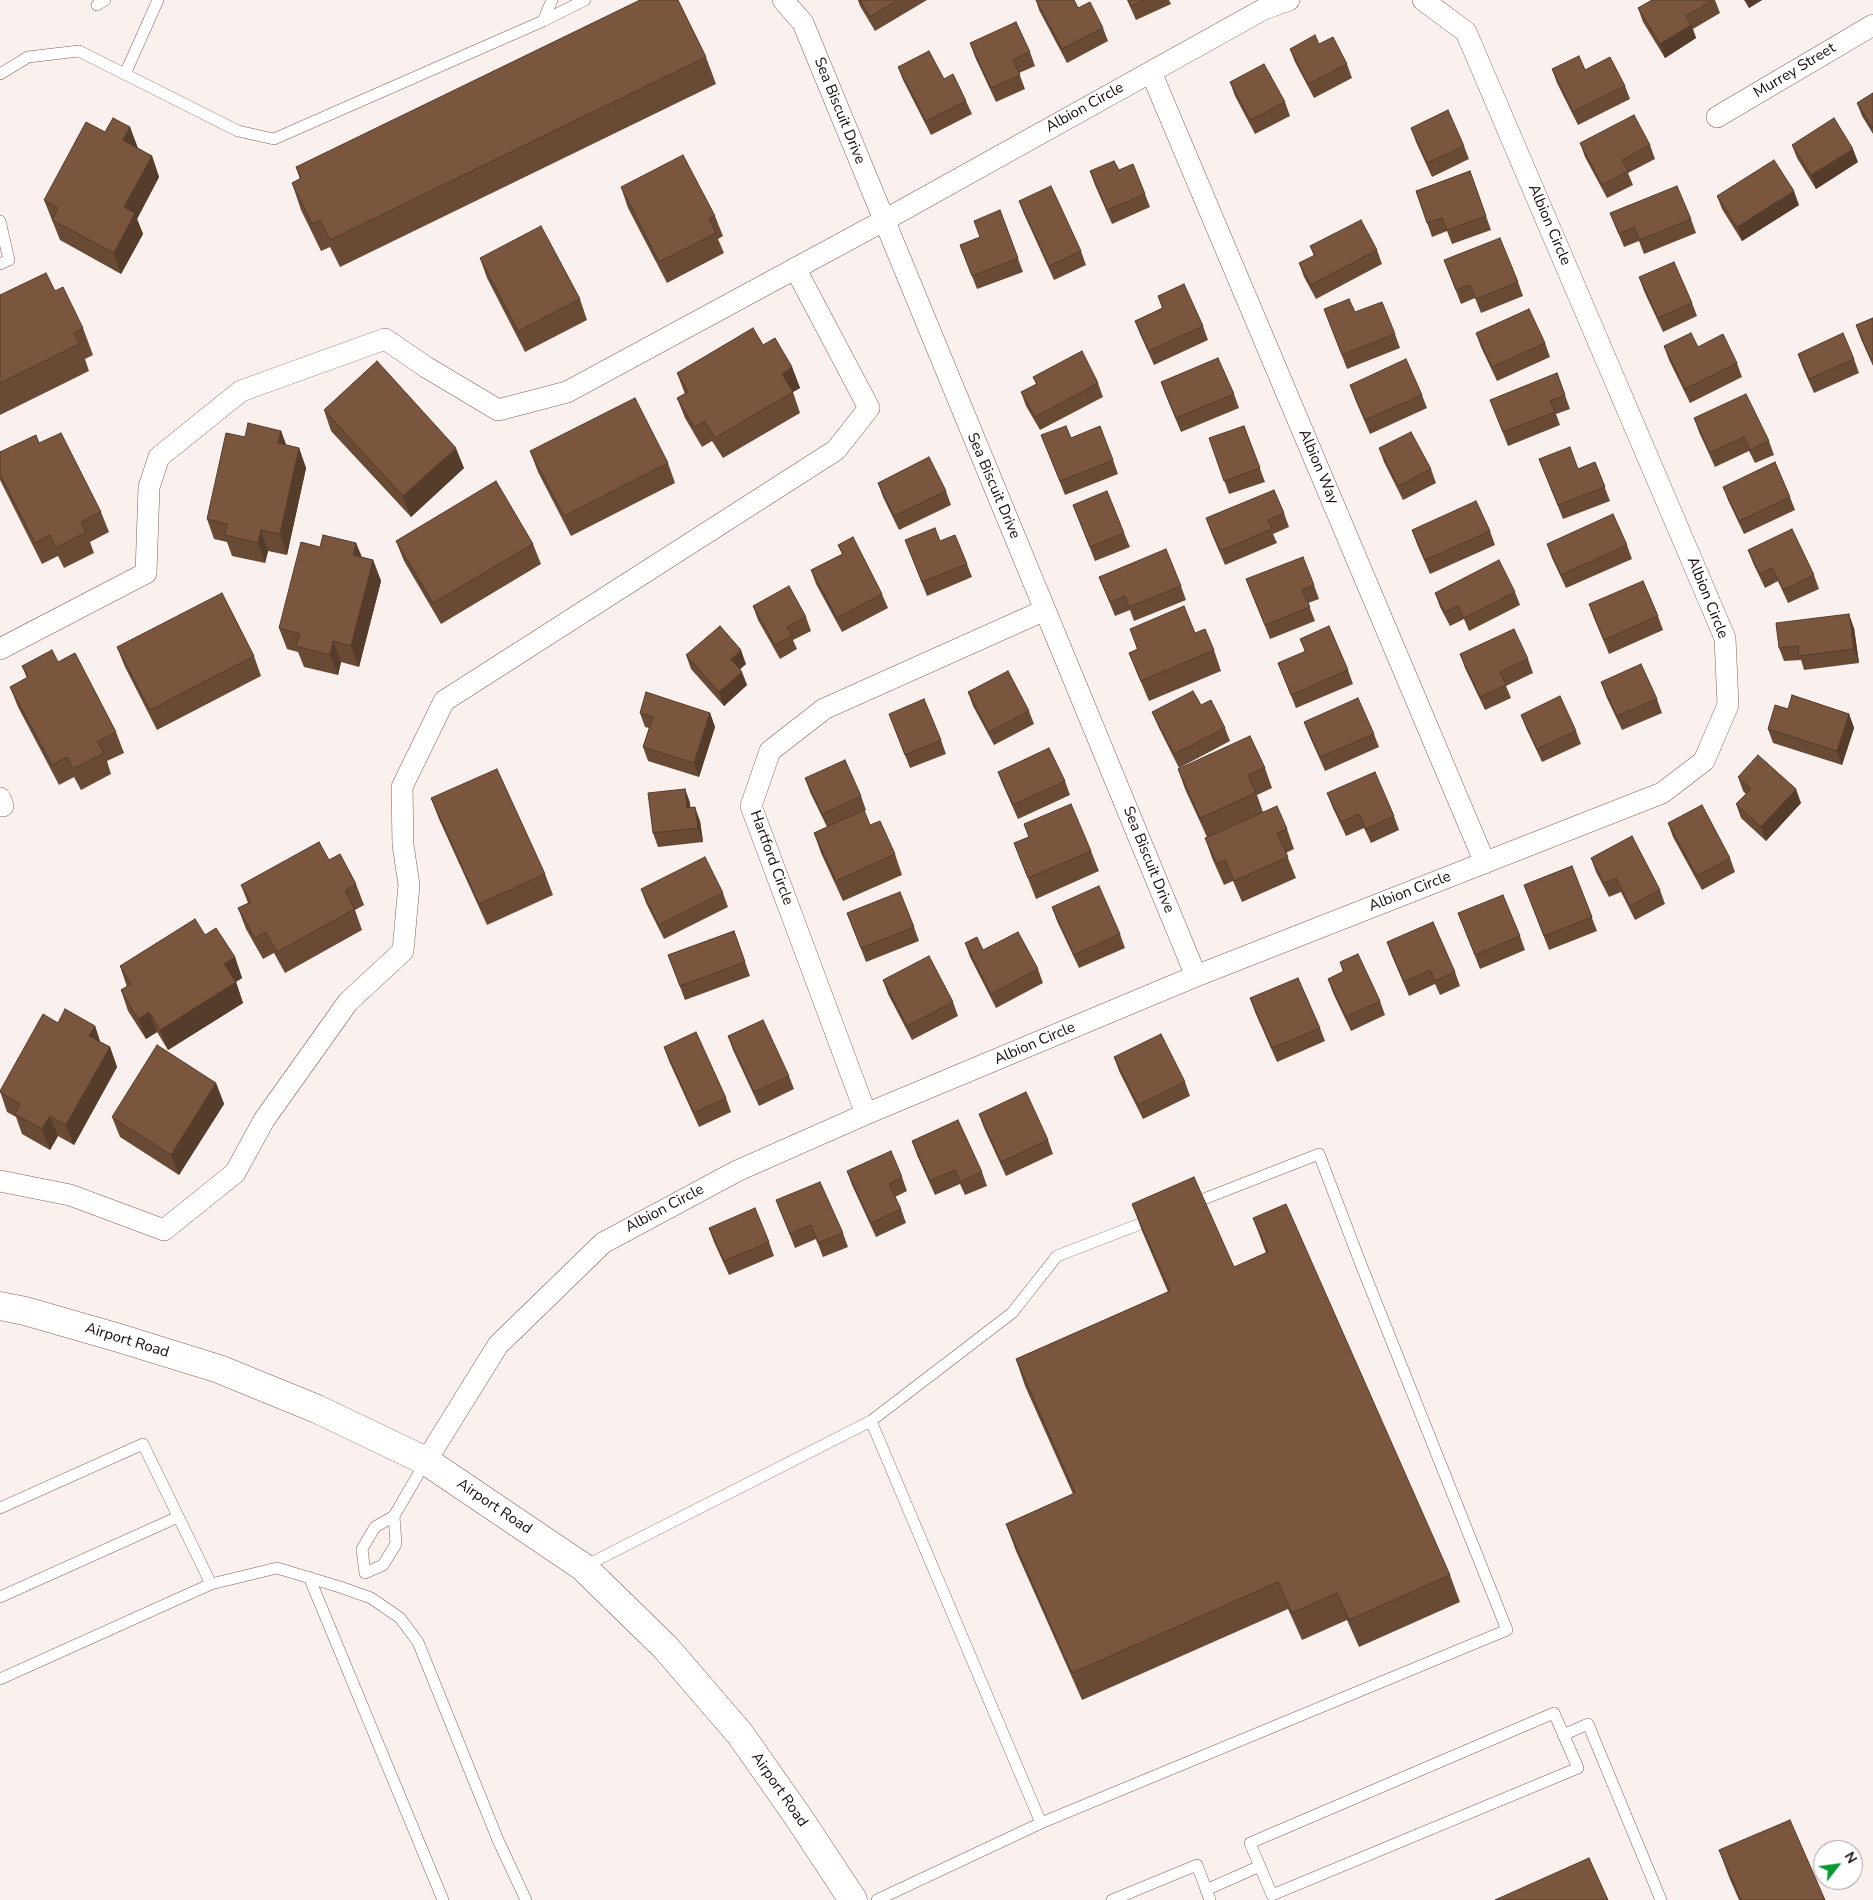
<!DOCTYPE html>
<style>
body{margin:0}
#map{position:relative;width:1873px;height:1900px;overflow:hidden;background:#faf1ef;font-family:"Nunito Sans",sans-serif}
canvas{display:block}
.north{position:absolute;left:1813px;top:1840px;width:50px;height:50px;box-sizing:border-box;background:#fff;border:1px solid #a29d9c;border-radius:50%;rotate:60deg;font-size:14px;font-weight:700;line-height:20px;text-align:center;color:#160907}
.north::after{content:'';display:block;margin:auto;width:18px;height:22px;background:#039932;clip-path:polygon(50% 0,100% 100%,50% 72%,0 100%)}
</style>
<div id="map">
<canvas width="1873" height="1900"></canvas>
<div class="north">N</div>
</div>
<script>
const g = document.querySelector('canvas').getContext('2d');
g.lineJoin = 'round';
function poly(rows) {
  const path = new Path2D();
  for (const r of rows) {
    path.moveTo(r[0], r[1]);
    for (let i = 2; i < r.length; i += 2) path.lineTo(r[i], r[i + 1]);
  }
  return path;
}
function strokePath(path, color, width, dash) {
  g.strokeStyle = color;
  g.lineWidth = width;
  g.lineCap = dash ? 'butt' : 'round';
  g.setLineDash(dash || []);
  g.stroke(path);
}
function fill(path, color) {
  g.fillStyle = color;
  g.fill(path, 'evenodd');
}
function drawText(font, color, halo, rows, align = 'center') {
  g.font = font + ' "Nunito Sans",sans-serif';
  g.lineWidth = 5;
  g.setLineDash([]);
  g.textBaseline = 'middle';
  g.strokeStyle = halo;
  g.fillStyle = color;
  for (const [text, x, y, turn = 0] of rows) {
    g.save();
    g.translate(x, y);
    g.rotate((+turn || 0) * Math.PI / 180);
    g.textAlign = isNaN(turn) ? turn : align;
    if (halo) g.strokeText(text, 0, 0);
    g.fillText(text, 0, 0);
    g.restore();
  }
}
const service = poly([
 [97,5,105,0],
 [543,21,585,0],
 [0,74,28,57,79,51,238,131,274,139,543,21,552,0],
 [125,74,158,0],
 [0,221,9,260,0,264],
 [871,1421,1041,1823],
 [0,1508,143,1444,211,1584,0,1679],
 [394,1516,396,1544,383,1565,365,1573,362,1549,375,1527,394,1516,426,1461],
 [583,1567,871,1421,1012,1313,1057,1256,1153,1219],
 [309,1577,443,1900],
 [211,1584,277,1568,340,1587,371,1598,400,1618,418,1642,498,1840,526,1900],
 [0,1597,178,1517],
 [1554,1713,1578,1768,1272,1895,1250,1843,1554,1713],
 [1563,1735,1588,1724,1661,1900],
 [1206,1890,1260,1866],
 [877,1900,1041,1823,1507,1630,1360,1262,1319,1154,1191,1204],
 [1112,1900,1197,1865,1210,1900]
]);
const minor = poly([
 [783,0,803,23,1196,976],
 [1151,72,1485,863],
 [1717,117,1873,25],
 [0,649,146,573,149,487,159,457,241,391,385,339,426,367,498,410,567,392,883,221,1264,9,1289,0],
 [0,798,3,806],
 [866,1114,751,806,770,751,824,709,1045,610],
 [0,1181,70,1195,164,1230,235,1173,264,1120,348,1002,403,951,409,885,403,845,402,787,444,701,836,450,869,408,795,268],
 [426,1461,498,1345,603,1243,737,1171,866,1114,1196,976,1662,793,1704,761,1728,705,1725,638,1466,32,1423,0]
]);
const trunk = poly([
 [0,1306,25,1311,119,1338,219,1369,317,1409,426,1461,583,1567,666,1648,740,1734,799,1818,853,1900]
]);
strokePath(service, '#846059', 12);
strokePath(minor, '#846059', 22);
strokePath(trunk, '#846059', 29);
strokePath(service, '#fff', 11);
strokePath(minor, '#fff', 21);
strokePath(trunk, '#fff', 28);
fill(poly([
 [858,0,927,0,875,31,860,6],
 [1036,0,1074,0,1078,8,1103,28,1108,41,1067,63,1039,10],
 [1127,0,1169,0,1171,4,1136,20],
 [1652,0,1715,0,1720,13,1693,29,1696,38,1665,58,1643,22,1638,8],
 [1744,0,1762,0,1749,8],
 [970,43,1030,52,1035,66,1019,73,1025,89,996,102,975,57],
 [1319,44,1347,64,1352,78,1314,98,1295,62,1290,49],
 [706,57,716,84,340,267,330,247,321,251,301,210,292,183,300,179,296,167],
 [898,67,944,79,966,101,972,114,931,135,903,80],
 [1552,69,1585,70,1625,86,1630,99,1578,125,1557,83],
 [1230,82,1285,102,1290,116,1255,134,1235,96],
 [1873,93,1873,134,1862,116,1857,103],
 [130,127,137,148,152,156,159,177,137,219,143,234,121,274,60,240,44,200,105,132],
 [1411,128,1464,146,1469,159,1432,177,1416,142],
 [1580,143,1650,145,1655,159,1628,173,1633,185,1607,198,1585,157],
 [1792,145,1858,162,1816,189,1797,158],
 [1119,170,1145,194,1150,207,1112,224,1095,185,1090,171],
 [1470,171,1491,230,1452,244,1447,231,1432,237,1416,191],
 [621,187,715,216,723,236,718,239,724,253,667,283,628,208],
 [1717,196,1799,205,1742,241,1722,209],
 [1019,201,1081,251,1086,265,1054,280,1024,214],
 [1000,210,1023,272,977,289,960,245,980,237],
 [1610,213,1691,219,1696,233,1644,254,1639,241,1624,247],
 [1310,246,1377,250,1382,264,1316,299,1304,277,1299,263,1314,256],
 [480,258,580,299,587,320,525,352,487,278],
 [1444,260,1518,282,1523,296,1481,313,1475,298,1461,304],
 [1639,277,1692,303,1697,316,1663,332,1644,291],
 [55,291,83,328,93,355,85,359,89,371,0,415,0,295],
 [1158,296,1203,326,1208,340,1154,365,1140,334,1135,321,1162,308],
 [1324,309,1355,312,1395,334,1400,348,1347,369],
 [1873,318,1873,366,1861,339,1856,325],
 [1476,333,1545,343,1550,357,1497,381,1481,347],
 [763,345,792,367,800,388,793,392,800,413,723,458,712,441,702,447,685,418,677,398,685,394,677,373],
 [1664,346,1698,347,1737,363,1742,377,1690,403,1669,360],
 [1798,354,1854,359,1859,373,1814,393,1803,368],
 [1557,373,1570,409,1556,414,1560,425,1508,446,1490,400],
 [1033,377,1098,383,1103,397,1040,430,1026,406,1021,392,1036,384],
 [1161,382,1234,394,1239,408,1181,432,1166,396],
 [1350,385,1422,395,1427,408,1370,434,1355,399],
 [324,410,464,468,411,517,331,431],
 [1694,418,1769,441,1774,455,1755,463,1749,451,1715,467,1699,432],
 [1244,426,1265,482,1229,494,1209,438],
 [281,431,286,445,299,448,306,468,287,555,268,551,265,563,232,556,227,542,214,539,207,519,245,437],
 [1041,435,1071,438,1113,460,1118,474,1065,495],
 [39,443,101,512,109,532,90,542,94,553,64,568,58,556,42,564,0,480,0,452],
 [1379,448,1431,469,1436,483,1403,500,1384,462],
 [530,451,668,463,675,483,571,536,538,472],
 [1539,459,1578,469,1595,462,1610,501,1563,519],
 [878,483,946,491,951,505,899,530,883,497],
 [1723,487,1790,497,1795,510,1744,534,1728,500],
 [1073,505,1124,533,1130,547,1095,561],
 [1284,513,1289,527,1273,534,1277,543,1225,565,1211,532,1206,518],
 [1412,530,1490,531,1495,545,1430,574,1417,544],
 [905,540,940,541,967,564,972,577,927,596],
 [396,541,533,544,541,564,441,624,404,561],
 [356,543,362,557,373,560,381,581,359,667,341,662,338,675,304,667,298,652,287,649,279,628,320,547],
 [1547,544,1627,545,1632,559,1566,588,1552,558],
 [838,545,882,594,888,608,842,632,816,584,811,570,842,554],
 [1748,550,1814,575,1819,589,1788,603,1778,581,1765,588,1753,563],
 [1099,577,1181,586,1186,600,1134,621,1130,610,1115,616],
 [1246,579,1314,585,1319,599,1308,603,1315,621,1270,639],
 [1515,592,1520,605,1469,631,1464,619,1450,626,1440,607,1435,593],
 [1589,604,1658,616,1663,630,1609,654,1594,618],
 [753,606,806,617,811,631,793,640,797,649,780,659,758,620],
 [1854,628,1859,663,1804,670,1801,660,1784,661,1779,648],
 [1130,629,1195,633,1214,650,1221,671,1149,701,1137,673,1129,653,1137,649],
 [1300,639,1348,670,1353,684,1296,708,1278,663,1305,652],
 [117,647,254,656,261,676,157,730,125,667],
 [1460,654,1528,659,1533,673,1506,686,1511,698,1485,710,1465,668],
 [686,655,746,664,740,669,747,685,724,706,691,669],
 [58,662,116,732,124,753,107,761,111,774,81,790,74,777,59,785,18,707,10,687,27,678,22,666],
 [1601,682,1657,699,1662,713,1622,730,1606,696],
 [968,692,1029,711,1034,724,994,745,973,706],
 [1788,709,1849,714,1854,728,1842,765,1773,743,1768,729],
 [1152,712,1225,728,1230,741,1179,768,1158,726],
 [640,713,710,713,715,727,699,777,648,761,643,747,649,728,645,727],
 [889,714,941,740,946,754,910,768],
 [1521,715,1576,731,1581,744,1542,762,1526,728],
 [1304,722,1374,734,1379,747,1325,771,1309,735],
 [1265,768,1272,788,1257,795,1263,812,1287,829,1294,849,1286,853,1296,878,1242,902,1233,881,1224,885,1212,858,1205,838,1207,837,1185,789,1178,769],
 [998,772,1065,781,1070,795,1018,819,1003,785],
 [1738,777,1801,803,1766,841,1741,818,1736,804,1746,794,1743,791],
 [805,778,861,796,866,810,864,811,870,825,895,854,902,875,843,901,821,853,814,833,827,827,810,792],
 [685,789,690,803,690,807,700,821,703,842,658,847,653,833],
 [1327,793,1394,816,1399,830,1371,843,1364,828,1346,836,1332,806],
 [431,798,545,874,553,895,487,925,439,819],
 [1668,823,1730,858,1735,872,1702,890,1673,837],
 [1024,825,1091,851,1099,871,1036,899,1014,843,1029,837],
 [1591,858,1660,890,1665,904,1635,920,1621,892,1609,897,1596,872],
 [329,860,356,884,364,905,355,910,362,930,285,973,274,953,263,959,246,929,238,908,248,903,241,885],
 [1572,866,1597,931,1549,950,1524,885],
 [641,889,723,893,728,907,664,939,646,903],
 [1052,907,1120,934,1125,948,1079,968,1057,921],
 [847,913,914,927,919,941,866,962],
 [1458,913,1520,936,1525,950,1480,969],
 [734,931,750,976,685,1000,668,955],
 [205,935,235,957,242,978,236,982,243,1003,168,1050,157,1032,146,1039,128,1011,121,990,127,987,120,966],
 [1387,942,1455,972,1460,986,1440,995,1435,984,1409,996,1392,956],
 [965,943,1038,969,1043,983,996,1008,970,957],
 [1340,962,1380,1001,1385,1015,1351,1031,1333,993,1328,979,1343,972],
 [883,980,953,1002,958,1016,912,1040,888,994],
 [1250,998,1320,1028,1325,1041,1277,1062,1255,1012],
 [58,1023,95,1026,100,1042,110,1047,117,1067,74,1145,58,1136,50,1150,22,1134,16,1117,7,1112,0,1091],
 [728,1036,789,1076,794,1089,759,1106,733,1050],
 [664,1047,726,1098,731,1112,699,1127,669,1061],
 [1114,1057,1185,1082,1190,1096,1143,1119,1119,1071],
 [216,1083,224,1104,179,1175,120,1137,112,1117],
 [979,1114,1048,1140,1053,1154,1006,1176,984,1128],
 [912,1141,982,1172,987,1186,965,1195,960,1184,935,1195,917,1155],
 [847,1171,902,1177,907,1191,895,1197,901,1209,906,1223,876,1237,852,1185],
 [776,1200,843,1233,848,1247,823,1257,816,1239,795,1248],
 [1132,1204,1234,1267,1266,1253,1253,1218,1450,1575,1460,1602,1359,1647,1347,1620,1302,1640,1288,1609,1082,1700,1016,1551,1006,1524,1073,1494,1025,1386,1016,1359,1168,1292,1142,1231],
 [709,1228,769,1242,774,1256,729,1275,714,1242],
 [1719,1850,1825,1900,1739,1900,1729,1877]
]), '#694a35');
fill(poly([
 [1746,0,1762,0,1749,8],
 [1691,25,1696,38,1665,58,1660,44],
 [130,127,138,148,131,161,123,140],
 [1853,149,1858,162,1816,189,1811,175],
 [152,156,159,177,137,219,143,234,121,274,114,253,124,207],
 [1794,191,1799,205,1742,241,1737,227],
 [792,367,800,388,789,394,782,374],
 [281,431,289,452,278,443],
 [299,448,306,468,287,555,280,534],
 [456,448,464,468,411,517,403,496],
 [261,530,268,551,265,563,258,543],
 [356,543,364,564,353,555],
 [373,560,381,581,359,667,351,646],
 [1849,614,1854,628,1859,663,1854,649],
 [333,641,341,662,338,675,330,655],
 [741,650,746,664,736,673,731,659],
 [742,672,747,685,724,706,719,692],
 [710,713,715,727,699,777,694,763],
 [1849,714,1854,728,1842,765,1837,751],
 [685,789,690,803,692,822,687,808],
 [1796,789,1801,803,1766,841,1761,827],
 [695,807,700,821,703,842,698,828],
 [235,957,242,978,232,984,224,964],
 [236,982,243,1003,168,1050,160,1030],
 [149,1012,157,1032,146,1039,138,1019],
 [95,1026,102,1047,89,1036],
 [110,1047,117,1067,74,1145,66,1125],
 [216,1083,224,1104,179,1175,171,1155],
 [50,1116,58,1136,50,1150,42,1129]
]), '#553c2b');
const building = poly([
 [640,0,678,0,706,57,330,240,320,220,312,224,292,183,301,178,296,167,640,0],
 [860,0,898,0,870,17,860,0],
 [1036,0,1074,0,1078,8,1090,2,1103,28,1062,49,1036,0],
 [1129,0,1145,0,1131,6,1129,0],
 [1652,0,1713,0,1686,16,1691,25,1660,44,1638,8,1652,0],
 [1016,22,1030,52,1013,60,1020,75,991,88,970,43,1016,22],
 [1315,35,1319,44,1333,37,1347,64,1308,84,1290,49,1315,35],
 [929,51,944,79,953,74,966,101,926,121,898,67,929,51],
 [1579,56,1585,70,1610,57,1625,86,1573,112,1552,69,1579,56],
 [1264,64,1285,102,1250,120,1230,82,1264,64],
 [1873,93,1873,128,1857,103,1873,93],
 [1448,110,1464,146,1427,163,1411,128,1448,110],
 [1634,115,1650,145,1622,160,1628,171,1602,185,1580,143,1634,115],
 [113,118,130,127,123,140,152,156,124,207,135,213,114,253,52,220,58,208,44,200,86,122,105,132,113,118],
 [1834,118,1853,149,1811,175,1792,145,1834,118],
 [683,155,715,216,709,219,716,233,659,262,621,187,683,155],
 [1774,160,1794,191,1737,227,1717,196,1774,160],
 [1114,161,1119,170,1133,164,1145,194,1107,210,1090,171,1114,161],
 [1470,171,1486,216,1447,230,1442,218,1427,223,1416,191,1470,171],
 [1051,186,1081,251,1049,266,1019,201,1051,186],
 [1677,186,1691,219,1639,240,1634,227,1619,234,1610,213,1677,186],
 [1000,210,1018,258,972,276,960,245,980,237,974,221,1000,210],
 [1361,220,1377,250,1311,285,1299,263,1315,255,1310,246,1361,220],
 [541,226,580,299,518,331,480,258,541,226],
 [1500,238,1518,282,1476,299,1470,285,1456,290,1444,260,1500,238],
 [1674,262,1692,303,1658,318,1639,277,1674,262],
 [46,273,55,291,63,287,83,328,74,333,79,344,0,383,0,295,46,273],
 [1184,284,1203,326,1149,351,1135,321,1163,308,1158,296,1184,284],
 [1349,299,1355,312,1382,302,1395,334,1342,355,1324,309,1349,299],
 [1529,309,1545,343,1492,367,1476,333,1529,309],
 [1873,318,1873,358,1871,359,1856,325,1873,318],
 [753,328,763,345,775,338,792,367,782,374,793,392,715,438,705,421,694,427,677,398,688,392,677,373,753,328],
 [1691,333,1698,347,1723,334,1737,363,1685,389,1664,346,1691,333],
 [1843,333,1854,359,1809,379,1798,354,1843,333],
 [1082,351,1098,383,1035,417,1021,392,1037,384,1033,377,1082,351],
 [1218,358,1234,394,1176,418,1161,382,1218,358],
 [1406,359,1422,395,1365,420,1350,385,1406,359],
 [377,361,456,448,403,496,324,410,377,361],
 [1557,373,1565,395,1550,401,1555,412,1503,432,1490,400,1557,373],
 [1746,394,1769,441,1750,450,1744,437,1710,453,1694,418,1746,394],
 [635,398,668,463,564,516,530,451,635,398],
 [248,423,281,431,278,443,299,448,280,534,261,530,258,543,225,535,227,524,207,519,226,433,245,437,248,423],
 [1066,426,1071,438,1100,426,1113,460,1060,481,1041,435,1066,426],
 [1244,426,1260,468,1224,481,1209,438,1244,426],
 [1411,432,1431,469,1398,486,1379,448,1411,432],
 [61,433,101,512,81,522,86,532,56,548,50,535,35,543,0,474,0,452,36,435,39,443,61,433],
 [1570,447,1578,469,1595,462,1605,487,1558,505,1539,459,1570,447],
 [929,457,946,491,894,516,878,483,929,457],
 [1775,462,1790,497,1739,521,1723,487,1775,462],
 [496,481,533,544,433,603,396,541,496,481],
 [1274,490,1284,513,1268,520,1272,529,1220,551,1206,518,1274,490],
 [1107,491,1124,533,1090,547,1073,505,1107,491],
 [1476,501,1490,531,1425,560,1412,530,1476,501],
 [1613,514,1627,545,1561,575,1547,544,1613,514],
 [935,528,940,541,955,535,967,564,922,582,905,540,935,528],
 [1792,529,1814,575,1783,590,1772,568,1760,574,1748,550,1792,529],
 [323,535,356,543,353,555,373,560,351,646,333,641,330,655,296,646,300,634,279,628,301,542,320,547,323,535],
 [853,537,882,594,837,618,811,570,843,554,838,545,853,537],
 [1166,549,1181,586,1129,607,1125,596,1110,602,1099,577,1166,549],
 [1303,557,1314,585,1302,590,1310,607,1265,625,1246,579,1303,557],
 [1499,560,1515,592,1464,618,1458,606,1445,612,1435,593,1499,560],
 [1643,581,1658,616,1604,640,1589,604,1643,581],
 [789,586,806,617,787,627,792,636,775,645,753,606,789,586],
 [222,593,254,656,150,710,117,647,222,593],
 [1184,606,1195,633,1205,629,1214,650,1141,681,1129,653,1138,649,1130,629,1184,606],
 [1849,614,1854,649,1799,656,1798,646,1779,648,1776,623,1849,614],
 [720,626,741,650,731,659,742,672,719,692,686,655,720,626],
 [1329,626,1348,670,1291,695,1278,663,1306,651,1300,639,1329,626],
 [1514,629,1528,659,1500,672,1506,685,1480,697,1460,654,1514,629],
 [52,650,58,662,75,653,116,732,97,742,104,753,73,769,67,757,52,765,10,687,28,677,22,666,52,650],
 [1641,664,1657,699,1617,716,1601,682,1641,664],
 [1008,671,1029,711,989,732,968,692,1008,671],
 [1193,691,1201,705,1211,700,1225,728,1174,754,1152,712,1193,691],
 [646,692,710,713,694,763,643,747,653,717,640,713,646,692],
 [1792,695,1849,714,1837,751,1768,729,1775,705,1788,709,1792,695],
 [1560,696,1576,731,1537,749,1521,715,1560,696],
 [1358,698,1374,734,1320,757,1304,722,1358,698],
 [924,699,941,740,905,755,889,714,924,699],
 [1250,736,1265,768,1248,775,1256,793,1200,818,1178,769,1250,736],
 [1049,748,1065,781,1013,805,998,772,1049,748],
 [1758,755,1796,789,1761,827,1736,804,1751,789,1738,777,1758,755],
 [845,760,861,796,822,814,805,778,845,760],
 [497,769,545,874,479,904,431,798,497,769],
 [1375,772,1394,816,1366,829,1359,814,1341,822,1327,793,1375,772],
 [685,789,687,808,695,807,698,828,653,833,648,793,685,789],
 [1071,804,1091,851,1028,878,1014,843,1029,837,1024,824,1071,804],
 [1702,805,1730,858,1697,876,1668,823,1702,805],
 [1277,806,1287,829,1277,833,1288,857,1234,881,1225,860,1217,864,1205,838,1277,806],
 [864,810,870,825,880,821,895,854,836,881,814,833,864,810],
 [1632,836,1660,890,1630,906,1616,878,1604,883,1591,858,1632,836],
 [319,842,329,860,340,854,356,884,345,891,355,909,277,952,266,932,255,938,238,908,251,902,241,885,319,842],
 [705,857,723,893,659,925,641,889,705,857],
 [1572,866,1592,917,1544,936,1524,885,1572,866],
 [1099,886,1120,934,1074,955,1052,907,1099,886],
 [900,892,914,927,861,948,847,913,900,892],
 [1503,895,1520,936,1475,955,1458,913,1503,895],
 [195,919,205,935,216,928,235,957,224,964,236,982,160,1030,149,1012,138,1019,121,990,131,984,120,966,195,919],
 [1433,922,1455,972,1435,981,1430,970,1404,982,1387,942,1433,922],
 [734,931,745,962,680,986,668,955,734,931],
 [1018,932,1038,969,991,994,965,943,977,937,983,950,1018,932],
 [1358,954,1380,1001,1346,1017,1328,979,1344,971,1340,962,1358,954],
 [929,956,953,1002,907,1026,883,980,929,956],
 [1298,978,1320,1028,1272,1048,1250,998,1298,978],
 [65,1009,95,1026,89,1036,110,1047,66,1125,50,1116,42,1129,15,1114,20,1104,0,1092,0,1091,43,1014,58,1023,65,1009],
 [763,1020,789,1076,754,1092,728,1036,763,1020],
 [696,1032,726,1098,694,1113,664,1047,696,1032],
 [1161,1034,1185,1082,1138,1105,1114,1057,1161,1034],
 [157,1045,216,1083,171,1155,112,1117,157,1045],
 [1026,1092,1048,1140,1001,1162,979,1114,1026,1092],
 [958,1120,982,1172,960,1182,955,1170,930,1181,912,1141,958,1120],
 [891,1151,902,1177,889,1184,901,1209,871,1223,847,1171,891,1151],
 [1194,1177,1234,1267,1268,1252,1253,1218,1286,1204,1450,1575,1349,1620,1337,1593,1292,1613,1278,1582,1072,1673,1006,1524,1075,1493,1016,1359,1170,1291,1132,1204,1194,1177],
 [820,1182,843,1233,818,1243,811,1225,790,1234,776,1200,820,1182],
 [755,1208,769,1242,724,1261,709,1228,755,1208],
 [1790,1820,1825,1900,1741,1900,1719,1850,1790,1820],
 [1589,1858,1608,1900,1495,1900,1589,1858]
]);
fill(building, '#7a563e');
strokePath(building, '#553c2b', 1);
drawText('15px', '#160907', '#fff', [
 ["Murrey Street",1795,71,-31],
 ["Albion Circle",1085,108,-29],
 ["Sea Biscuit Drive",839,111,68],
 ["Albion Circle",1549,225,67],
 ["Albion Way",1318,467,67],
 ["Sea Biscuit Drive",993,486,67],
 ["Albion Circle",1707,598,68],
 ["Hartford Circle",771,858,70],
 ["Sea Biscuit Drive",1148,860,68],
 ["Albion Circle",1410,892,-21],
 ["Albion Circle",1035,1044,-23],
 ["Albion Circle",665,1209,-28],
 ["Airport Road",127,1341,17],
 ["Airport Road",494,1507,34],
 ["Airport Road",779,1790,55]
]);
</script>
